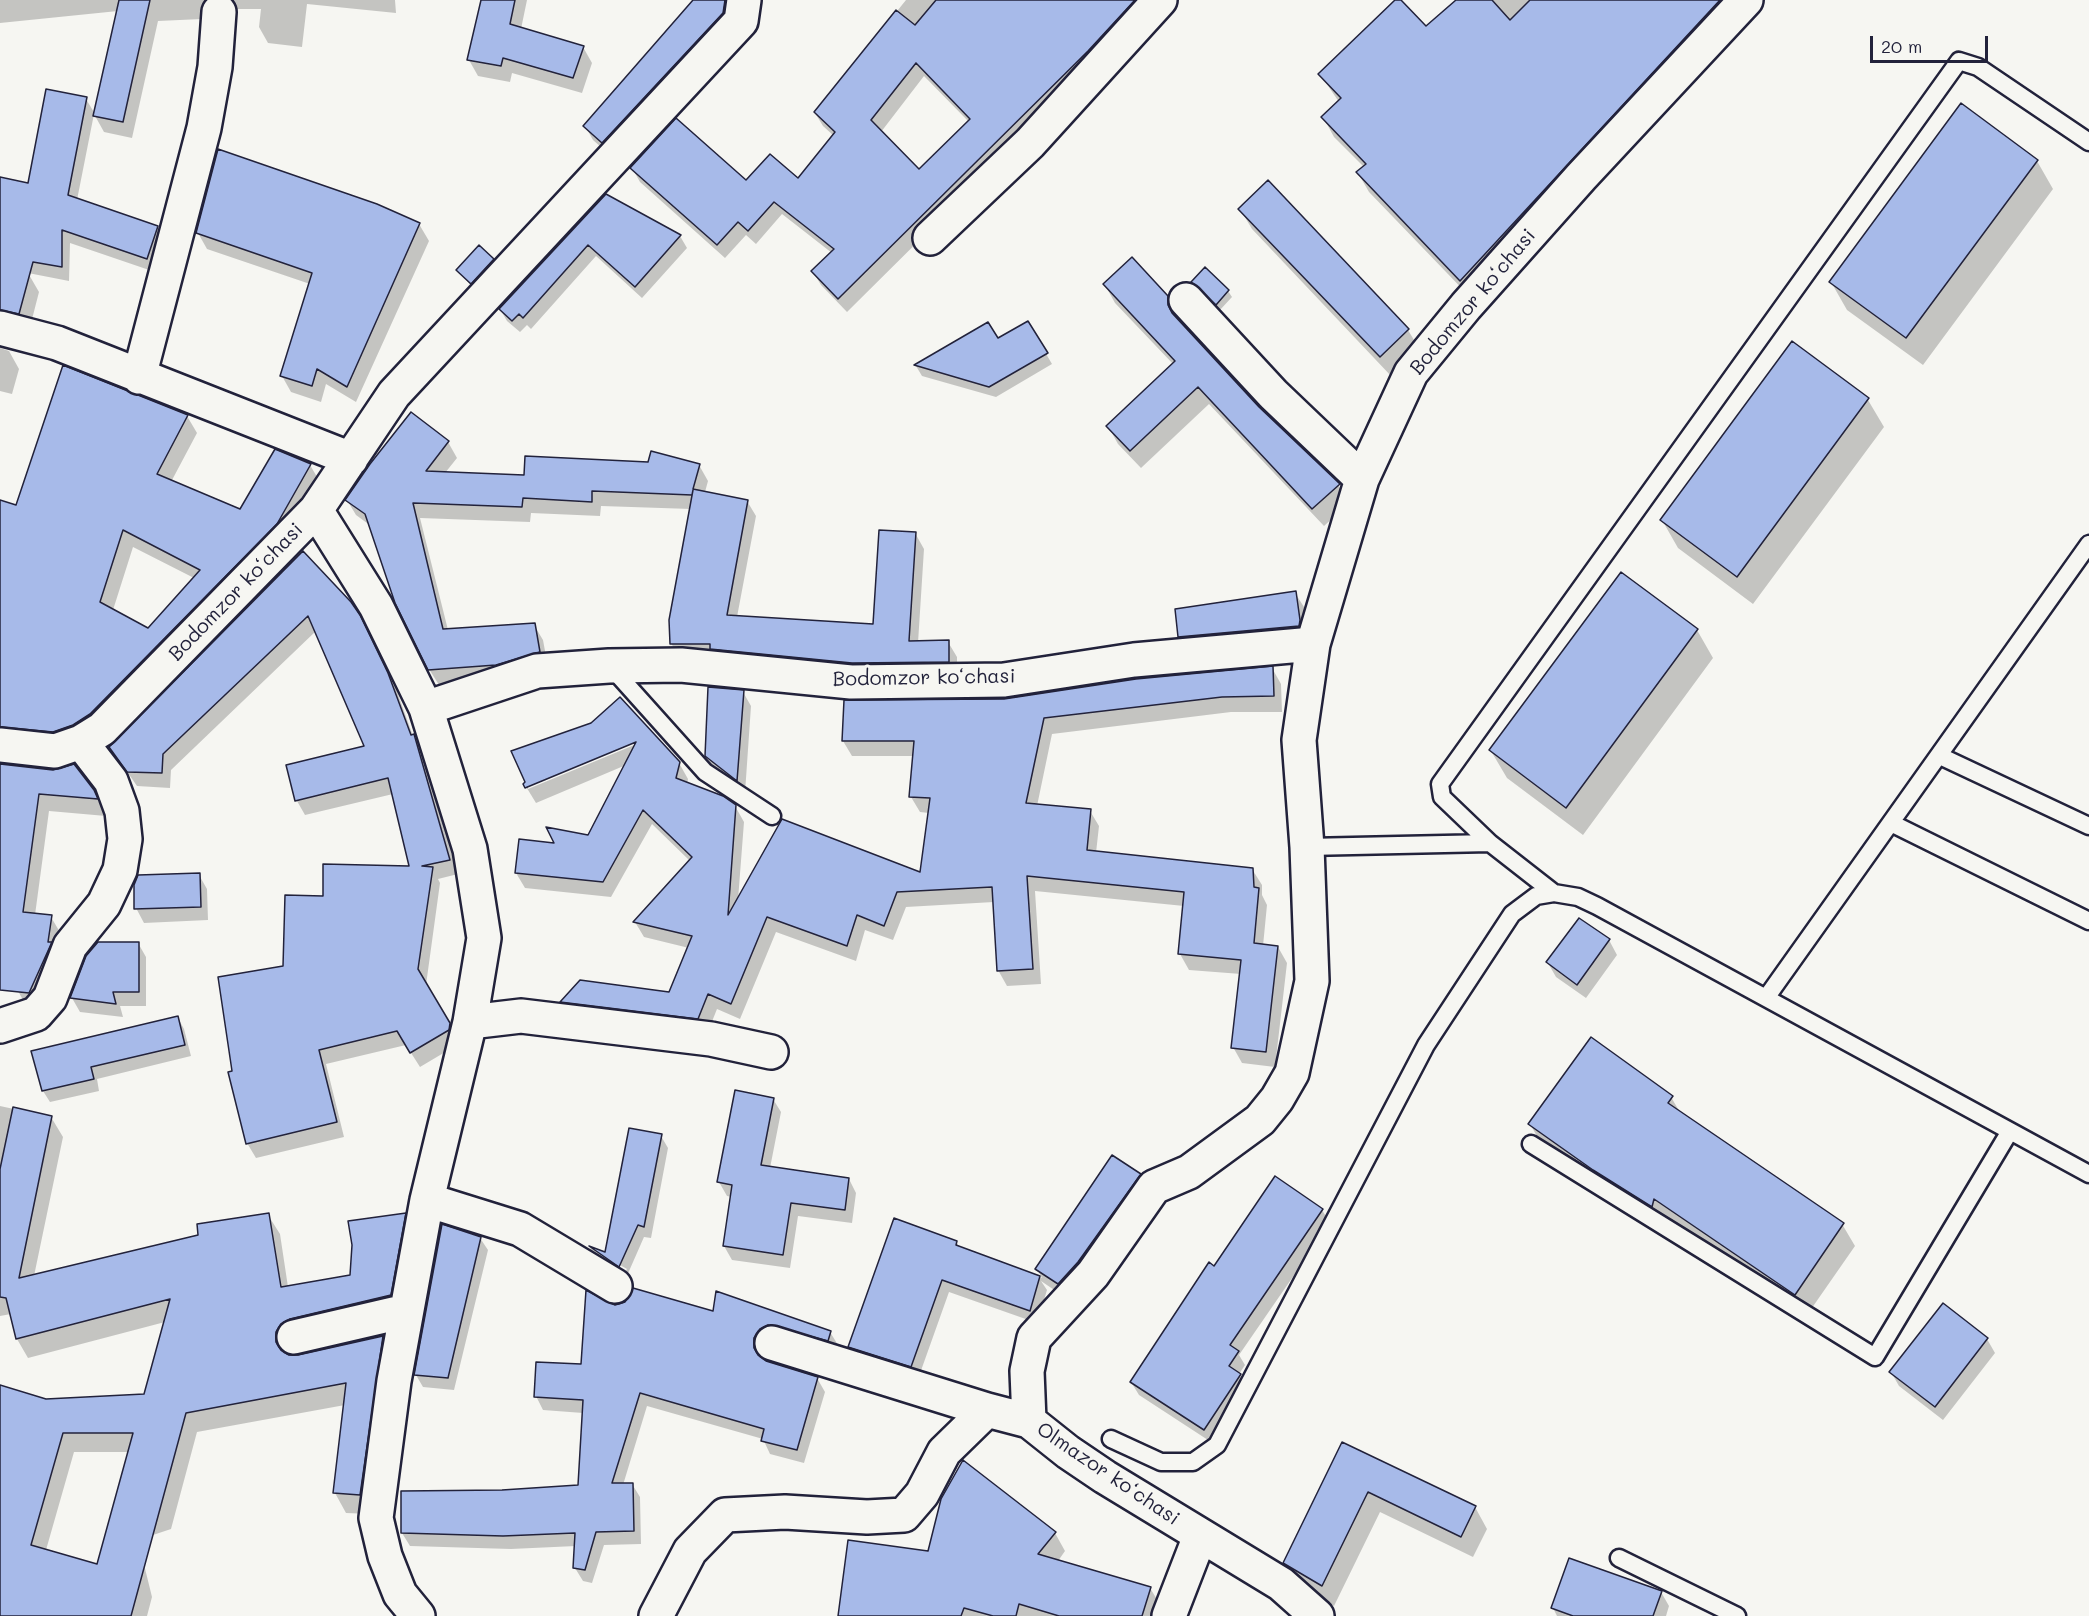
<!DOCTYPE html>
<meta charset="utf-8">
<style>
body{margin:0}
#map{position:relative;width:2089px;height:1616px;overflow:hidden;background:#f6f6f2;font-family:Mali,sans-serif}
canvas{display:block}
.scale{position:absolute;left:1870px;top:36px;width:118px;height:27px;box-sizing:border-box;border:3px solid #22223b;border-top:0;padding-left:8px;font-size:18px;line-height:21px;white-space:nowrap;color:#22223b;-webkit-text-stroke:4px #f6f6f2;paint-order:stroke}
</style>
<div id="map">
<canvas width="2089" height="1616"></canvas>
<div class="scale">20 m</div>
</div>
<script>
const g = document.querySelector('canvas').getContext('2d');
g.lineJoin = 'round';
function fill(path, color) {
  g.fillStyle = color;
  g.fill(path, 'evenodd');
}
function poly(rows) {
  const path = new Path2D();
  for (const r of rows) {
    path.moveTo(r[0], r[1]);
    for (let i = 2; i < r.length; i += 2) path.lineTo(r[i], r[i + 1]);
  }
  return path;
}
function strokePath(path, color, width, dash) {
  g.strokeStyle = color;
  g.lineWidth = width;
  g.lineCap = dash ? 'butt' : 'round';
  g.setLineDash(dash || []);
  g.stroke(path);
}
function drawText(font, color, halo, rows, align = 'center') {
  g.font = font + ' Mali,sans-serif';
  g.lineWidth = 6;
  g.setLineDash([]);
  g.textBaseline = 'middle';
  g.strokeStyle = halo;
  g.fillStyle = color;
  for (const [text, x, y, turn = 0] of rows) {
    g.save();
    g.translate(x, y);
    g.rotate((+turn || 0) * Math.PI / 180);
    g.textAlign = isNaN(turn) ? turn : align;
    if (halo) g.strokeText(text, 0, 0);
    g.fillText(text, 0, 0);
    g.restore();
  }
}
fill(poly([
 [0,0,395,0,396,13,307,4,302,47,268,43,259,27,261,9,230,9,202,14,202,19,158,21,132,138,104,132,94,114,77,200,157,227,166,241,155,272,70,243,69,281,28,273,39,292,29,331,0,330,0,223,25,274,86,99,95,114,118,11,0,23],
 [483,0,527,0,521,29,583,47,592,63,582,93,512,73,510,82,478,76,469,60],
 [695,0,717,0,732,20,611,156,593,140,585,126],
 [906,0,1156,0,1096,65,847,312,821,285,813,272,832,253,782,214,756,244,746,235,725,258,640,182,632,168,746,182,798,181,834,136,823,126,815,113],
 [924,76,969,122,919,171,881,132],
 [1397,0,1425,28,1458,0,1762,0,1472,299,1369,192,1358,173,1364,167,1334,137,1323,117,1339,102,1320,74],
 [2037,161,2053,189,1923,365,1847,310,1831,282],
 [606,196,680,236,687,248,642,298,596,256,531,329,527,325,520,332,507,321,500,309],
 [1240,209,1408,330,1420,350,1392,377,1252,229],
 [419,224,429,241,356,402,326,384,321,402,291,392,282,376,310,284,207,249,198,233],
 [493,260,496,267,475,290,458,271],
 [1193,282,1228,291,1232,297,1220,310],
 [1105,285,1167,296,1178,315,1178,321,1258,408,1338,485,1349,503,1324,526,1209,404,1141,468,1118,444,1108,426,1174,365,1115,303],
 [1028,323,1052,364,996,397,922,376,916,366,988,324,998,340],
 [1792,343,1868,400,1884,427,1753,604,1678,548,1662,520],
 [0,348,9,351,19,369,12,394,0,391],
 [412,414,448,442,457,458,445,473,525,477,699,465,708,481,705,492,747,501,756,516,737,617,875,625,915,533,924,549,918,643,948,642,957,657,957,677,680,659,671,643,691,509,601,506,600,516,531,513,530,522,420,518,448,630,534,625,543,640,548,667,506,680,439,685,429,669,371,526,356,515,347,500],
 [187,416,197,433,171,482,241,511,310,465,320,482,100,732,0,747,0,502,17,507],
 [133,547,194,578,148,630,113,610],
 [302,553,359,618,396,689,413,736,422,750,458,874,438,879,440,883,426,985,458,1039,457,1045,420,1067,406,1045,326,1064,344,1137,256,1158,247,1143,233,1072,284,967,325,897,411,868,393,794,305,815,297,801,288,766,366,747,316,631,171,770,170,788,137,786,110,747],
 [1295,593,1304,607,1308,635,1188,651,1180,637],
 [1697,630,1713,658,1583,835,1507,778,1491,751],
 [1272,668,1281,684,1282,712,1231,712,1052,734,1037,806,1090,811,1099,826,1096,853,1252,869,1262,885,1262,895,1267,905,1263,946,1278,947,1287,963,1275,1067,1242,1063,1233,1047,1241,974,1189,970,1180,954,1184,906,1035,891,1041,984,1007,986,998,970,994,902,906,907,893,940,865,930,856,961,776,932,740,1019,717,1009,707,1034,571,1017,562,1002,670,994,689,948,644,937,635,922,690,861,652,824,611,897,525,888,516,873,557,845,589,837,626,765,536,803,525,785,620,699,679,763,688,779,687,784,735,806,744,822,738,900,921,874,929,813,920,812,911,797,914,756,852,756,843,741,1005,700],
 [643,738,644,741,528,789,528,785],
 [743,692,751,706,745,793,715,771,707,756],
 [0,763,53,771,93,791,106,816,49,811,35,915,51,917,61,934,28,1009,18,991,0,919],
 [199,875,207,889,208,920,144,923,136,908],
 [1609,940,1617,955,1586,998,1556,977,1548,963],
 [138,943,146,957,146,1006,120,1006,123,1017,80,1012,72,998],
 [178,1018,184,1029,191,1056,97,1079,99,1091,50,1102,43,1091,33,1052],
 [1671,1097,1681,1114,1842,1224,1855,1246,1807,1315,1542,1145,1530,1124],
 [773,1099,781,1112,770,1168,849,1179,856,1193,852,1223,798,1216,790,1268,732,1260,724,1246,732,1197,727,1196,719,1182],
 [0,1106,51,1117,63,1137,34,1276,200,1236,268,1215,280,1234,288,1287,352,1277,405,1214,416,1234,401,1315,292,1343,286,1352,286,1355,298,1357,382,1337,394,1357,371,1514,346,1513,335,1493,345,1405,197,1432,171,1529,138,1540,152,1597,147,1616,0,1616,0,1386,46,1400,145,1395,165,1322,28,1358,17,1339,11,1314,0,1316],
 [74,1452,130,1452,98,1566,46,1550],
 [661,1136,668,1148,651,1238,644,1237,626,1278,597,1260,590,1248,606,1254],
 [611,1260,627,1269,625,1272,611,1264],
 [1140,1175,1148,1189,1066,1298,1041,1281,1047,1290,1037,1323,949,1292,918,1379,857,1360,850,1347,956,1242,960,1248,1042,1278,1037,1269],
 [1322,1210,1330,1223,1239,1355,1245,1365,1239,1374,1247,1389,1211,1442,1139,1395,1131,1382,1215,1268],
 [480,1238,488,1250,454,1390,423,1387,416,1375],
 [1943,1305,1987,1339,1995,1353,1943,1420,1899,1386,1891,1372],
 [615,1306,714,1313,830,1332,838,1345,835,1353,761,1352,761,1359,765,1362,817,1378,825,1392,804,1463,770,1454,763,1439,647,1406,623,1485,632,1484,640,1497,641,1544,604,1545,592,1583,583,1581,575,1568,576,1546,511,1549,410,1546,402,1533,502,1492,579,1486,583,1413,543,1410,536,1396,583,1366],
 [1343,1444,1475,1507,1487,1529,1473,1557,1380,1512,1334,1606,1297,1585,1285,1563],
 [1055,1533,1065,1551,1058,1561,1150,1588,1161,1606,1158,1616,840,1616,929,1552],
 [1661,1592,1669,1606,1666,1616,1557,1616,1553,1608]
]), '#0003');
const building = poly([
 [119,0,150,0,123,122,93,116,119,0],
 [481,0,515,0,510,24,584,46,573,78,503,58,501,66,467,60,481,0],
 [693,0,725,0,723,13,602,143,583,126,693,0],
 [936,0,1135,0,1088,51,838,299,811,271,834,249,774,202,748,231,738,222,717,245,630,168,676,118,746,180,770,154,798,178,835,132,814,112,896,10,915,25,936,0],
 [916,63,970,119,919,169,871,120,916,63],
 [1395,0,1401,0,1426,26,1456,0,1492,0,1510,20,1530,0,1720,0,1460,281,1356,172,1366,164,1321,117,1341,98,1318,74,1395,0],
 [46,89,87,97,68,195,158,226,147,259,62,230,62,267,33,262,19,314,0,310,0,177,28,183,46,89],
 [1961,103,2038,160,1906,338,1829,282,1961,103],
 [218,149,377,204,420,223,347,387,317,369,312,386,280,376,312,273,196,233,218,149],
 [1268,180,1409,329,1380,357,1238,209,1268,180],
 [606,194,681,235,635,287,588,245,523,318,519,314,512,321,499,309,606,194],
 [479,245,494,259,471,284,456,270,479,245],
 [1132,257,1168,296,1168,305,1172,313,1259,407,1340,484,1312,509,1198,387,1130,451,1106,426,1175,361,1103,284,1132,257],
 [1205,267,1229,290,1216,305,1191,282,1205,267],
 [1028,321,1048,353,989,387,914,365,988,322,998,338,1028,321],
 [1792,341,1869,398,1737,577,1660,520,1792,341],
 [63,365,188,415,157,474,240,509,275,449,311,464,277,524,90,714,73,725,53,732,0,727,0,500,16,505,63,365],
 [123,530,200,570,148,628,100,602,123,530],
 [411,412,449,441,426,471,524,475,525,456,648,462,651,451,700,464,693,489,748,500,727,615,873,624,879,530,916,532,909,641,949,640,949,662,852,663,710,649,710,644,670,644,669,620,693,490,692,495,592,491,592,502,523,498,522,507,413,503,443,629,535,623,540,652,496,665,428,670,395,603,365,514,345,500,370,464,411,412],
 [303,551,351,602,360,615,388,673,411,735,414,734,450,860,422,866,433,867,418,969,450,1023,449,1030,410,1053,397,1031,319,1050,337,1122,246,1144,228,1072,232,1071,218,977,283,966,285,895,323,896,323,864,409,866,388,778,295,801,286,765,364,746,308,616,163,754,162,773,127,772,109,747,303,551],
 [1621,572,1698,629,1566,808,1489,750,1621,572],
 [1296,591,1300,620,1299,626,1178,637,1175,609,1296,591],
 [1273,666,1274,696,1222,697,1044,718,1026,803,1091,809,1087,850,1253,868,1254,887,1259,888,1254,943,1278,946,1266,1052,1231,1048,1241,960,1178,954,1184,892,1027,876,1033,969,997,971,992,887,897,892,884,926,857,915,847,946,767,917,731,1004,708,994,698,1019,560,1002,580,980,669,992,692,936,633,922,692,857,643,810,603,882,515,873,519,839,554,843,546,827,588,835,636,742,525,788,523,784,525,782,511,751,591,723,620,697,680,762,676,778,723,796,736,805,728,915,782,819,920,872,930,798,909,797,914,741,842,741,844,700,1004,699,1136,679,1273,666],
 [708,687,744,690,737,781,705,756,708,687],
 [0,764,53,770,74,764,94,790,98,799,39,794,23,912,52,915,48,942,52,942,29,993,0,990,0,764],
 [200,873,201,907,134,909,134,885,138,875,200,873],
 [1579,918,1610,939,1577,985,1546,962,1579,918],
 [98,942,139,942,139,992,113,992,116,1004,70,998,86,956,98,942],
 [178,1016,185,1045,91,1067,94,1079,42,1091,31,1051,178,1016],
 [1591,1037,1673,1096,1668,1103,1844,1223,1795,1295,1654,1199,1652,1207,1593,1170,1528,1124,1591,1037],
 [735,1090,774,1098,761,1165,849,1178,845,1210,791,1203,783,1255,723,1246,732,1185,717,1182,735,1090],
 [13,1107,52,1116,19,1278,198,1235,197,1224,269,1213,281,1287,350,1275,352,1245,348,1221,406,1213,391,1295,290,1319,281,1324,276,1332,276,1342,281,1350,289,1355,298,1355,383,1336,360,1495,333,1493,346,1383,186,1413,131,1616,0,1616,0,1385,46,1399,144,1394,170,1299,16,1339,6,1298,0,1297,0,1169,13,1107],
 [63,1433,133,1433,97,1564,31,1545,63,1433],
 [629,1128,662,1134,644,1227,638,1225,619,1267,589,1246,605,1252,629,1128],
 [1112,1155,1141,1174,1078,1262,1058,1284,1035,1269,1112,1155],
 [1275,1176,1323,1209,1230,1345,1239,1351,1229,1366,1241,1374,1204,1430,1130,1382,1209,1262,1214,1266,1275,1176],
 [894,1218,957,1241,956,1245,1040,1276,1030,1311,942,1280,911,1367,848,1347,894,1218],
 [442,1224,481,1237,448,1378,414,1375,442,1224],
 [633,1288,713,1311,716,1291,831,1331,828,1341,768,1325,760,1329,754,1338,754,1348,758,1355,766,1361,818,1377,797,1450,761,1441,764,1429,640,1393,612,1483,633,1483,634,1531,596,1532,585,1570,573,1568,575,1533,503,1536,401,1533,401,1491,502,1490,578,1485,583,1400,534,1397,536,1362,581,1364,586,1290,615,1305,625,1302,633,1288],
 [1943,1303,1988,1338,1935,1407,1889,1372,1943,1303],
 [1342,1442,1476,1506,1461,1537,1368,1492,1322,1586,1283,1563,1342,1442],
 [963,1460,1056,1532,1038,1554,1151,1587,1142,1616,1059,1616,1019,1604,1016,1616,993,1616,964,1608,961,1616,838,1616,848,1540,928,1551,941,1499,963,1460],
 [1569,1558,1662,1591,1653,1616,1573,1616,1551,1608,1569,1558]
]);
fill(building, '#a7bae9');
strokePath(building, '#22223b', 1.5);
const lane = poly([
 [610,666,705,772,772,816],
 [1940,756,2089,826],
 [1891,823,2089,921],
 [1307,847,1490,843],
 [1554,893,1490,843,1442,797,1440,784,1959,61,1978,67,2089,142],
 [1766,998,2089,544],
 [1531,1144,1875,1357,2010,1131],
 [1111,1439,1161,1462,1193,1462,1217,1445,1426,1045,1512,914,1536,896,1554,893,1578,897,1597,906,2089,1174],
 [1619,1558,1737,1616]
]);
const street = poly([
 [930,238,1030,143,1160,0],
 [1186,300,1273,394,1362,479],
 [0,328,57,343,351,459],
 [139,377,204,128,215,67,219,12],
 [316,510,394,394,741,21,744,0],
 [0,745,55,751,81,742,102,729,316,510,376,606,426,708,537,671,609,666,681,665,851,682,1004,680,1134,660,1313,644,1362,479,1411,373,1466,306,1581,177,1746,0],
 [470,1022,521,1016,711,1039,771,1052],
 [0,1026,36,1014,50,998,70,946,104,904,120,870,125,839,122,811,111,781,81,742],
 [427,1200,520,1229,615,1286],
 [294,1337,406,1311],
 [772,1343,987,1410],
 [1029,1421,1027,1371,1034,1338,1093,1274,1154,1187,1189,1172,1260,1120,1277,1099,1292,1073,1312,981,1307,847,1299,740,1313,644],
 [418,1616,400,1594,385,1556,376,1518,394,1381,427,1200,470,1022,484,938,470,849,426,708],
 [656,1616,690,1551,725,1515,785,1512,867,1517,904,1515,922,1494,944,1452,987,1410,1029,1421,1068,1452,1105,1477,1281,1584,1317,1616],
 [1169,1616,1200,1536]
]);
strokePath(lane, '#22223b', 21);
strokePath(street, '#22223b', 38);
strokePath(lane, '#f6f6f2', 16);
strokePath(street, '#f6f6f2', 33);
drawText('20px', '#22223b', '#f6f6f2', [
 ["Bodomzor koʻchasi",1473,302,-50],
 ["Bodomzor koʻchasi",236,592,-46],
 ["Bodomzor koʻchasi",924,678,-1],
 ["Olmazor koʻchasi",1108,1474,34]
]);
</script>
